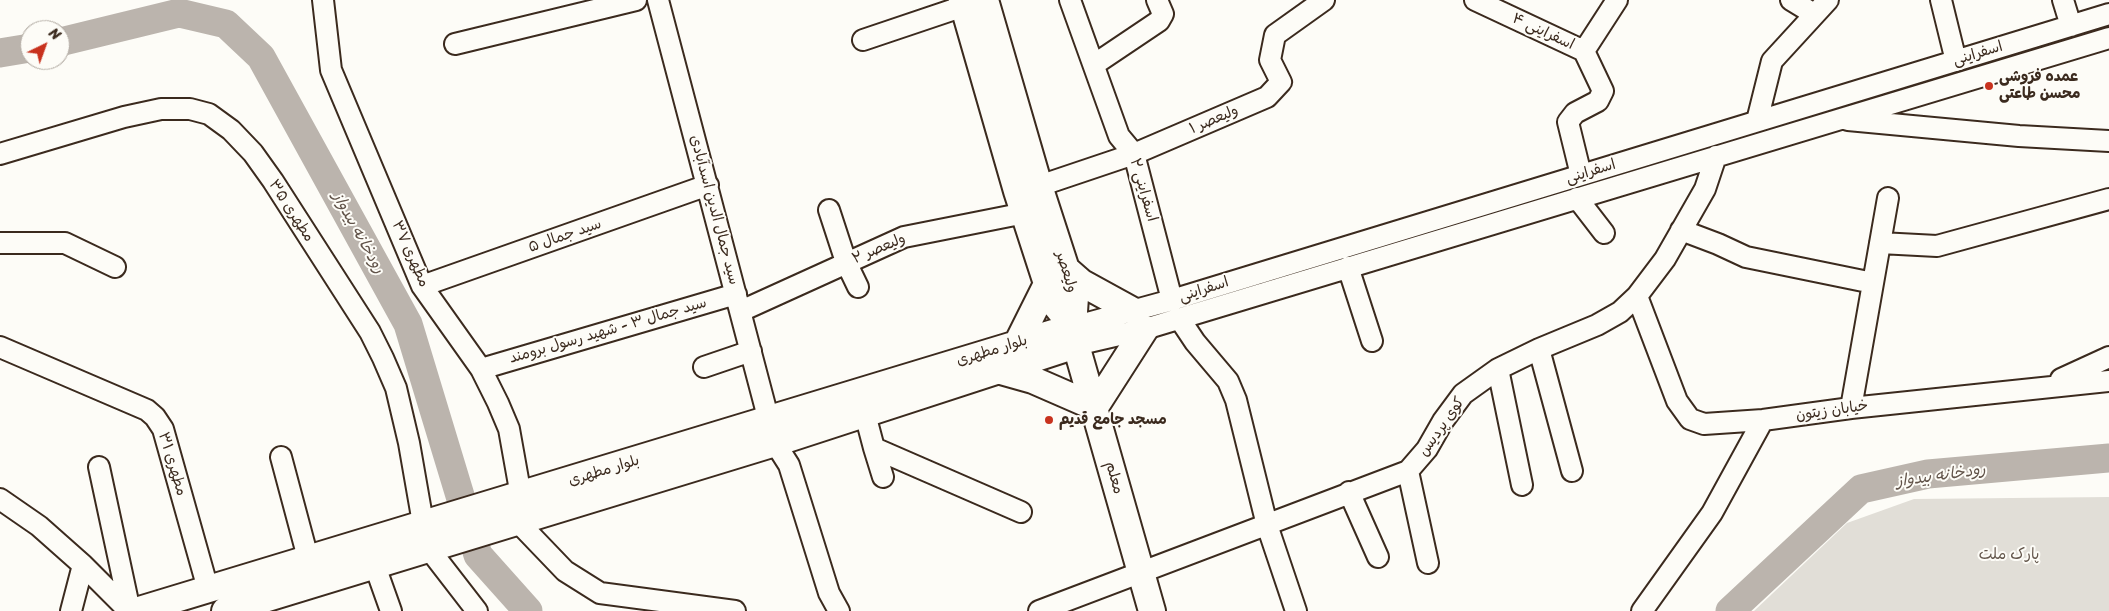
<!DOCTYPE html>
<meta charset="utf-8">
<style>
body{margin:0}
#map{position:relative;width:2109px;height:611px;overflow:hidden;background:#fdfcf7;font-family:Sriracha,sans-serif}
canvas{display:block}
.north{position:absolute;left:20px;top:20px;width:50px;height:50px;box-sizing:border-box;background:#fdfcf7;border:1px solid #afa8a0;border-radius:50%;rotate:42deg;font-size:14px;font-weight:700;line-height:20px;text-align:center;color:#3b2a1e}
.north::after{content:'';display:block;margin:auto;width:18px;height:22px;background:#c8321e;clip-path:polygon(50% 0,100% 100%,50% 72%,0 100%)}
</style>
<div id="map">
<canvas width="2109" height="611"></canvas>
<div class="north">N</div>
</div>
<script>
const g = document.querySelector('canvas').getContext('2d');
g.lineJoin = 'round';
function fill(path, color) {
  g.fillStyle = color;
  g.fill(path, 'evenodd');
}
function poly(rows) {
  const path = new Path2D();
  for (const r of rows) {
    path.moveTo(r[0], r[1]);
    for (let i = 2; i < r.length; i += 2) path.lineTo(r[i], r[i + 1]);
  }
  return path;
}
function strokePath(path, color, width, dash) {
  g.strokeStyle = color;
  g.lineWidth = width;
  g.lineCap = dash ? 'butt' : 'round';
  g.setLineDash(dash || []);
  g.stroke(path);
}
function drawText(font, color, halo, rows, align = 'center') {
  g.font = font + ' Sriracha,"Playpen Sans Arabic",sans-serif';
  g.lineWidth = 4;
  g.setLineDash([]);
  g.textBaseline = 'middle';
  g.strokeStyle = halo;
  g.fillStyle = color;
  for (const [text, x, y, turn = 0] of rows) {
    g.save();
    g.translate(x, y);
    g.rotate((+turn || 0) * Math.PI / 180);
    g.textAlign = isNaN(turn) ? turn : align;
    if (halo) g.strokeText(text, 0, 0);
    g.fillText(text, 0, 0);
    g.restore();
  }
}
fill(poly([
 [2109,497,2109,611,1754,611,1847,523,1914,499]
]), '#e1ded7');
strokePath(poly([
 [60,42,179,13,226,24,261,57,408,324,478,555,528,611],
 [0,53,30,48],
 [1730,611,1861,489,1928,474,2109,458]
]), '#bbb4ad', 29);
const minor = poly([
 [323,0,331,70,422,286,481,369,498,403,509,429,521,496],
 [658,0,769,421],
 [1070,0,1119,136,1134,154,1172,300],
 [1475,0,1584,51,1603,91,1598,101,1575,113,1568,122,1581,175],
 [1791,0,1814,14],
 [1941,0,1956,61],
 [2063,0,2071,26],
 [863,40,964,6],
 [455,44,636,0],
 [1584,51,1617,0],
 [1095,64,1159,21,1163,14,1157,0],
 [1848,120,2019,136,2109,141],
 [1757,121,1772,61,1828,0],
 [0,154,124,117,161,109,190,109,209,114,231,130,253,153,273,181,370,332,383,358,396,388,409,443,423,523],
 [1039,186,1134,154,1267,97,1281,82,1270,60,1275,35,1324,0],
 [1577,198,1604,233],
 [829,210,846,262,858,287],
 [1681,230,1718,244,1746,257,1873,283],
 [0,243,65,243,115,267],
 [1880,243,1937,246,2109,199],
 [1348,267,1372,341],
 [422,286,708,185],
 [1637,296,1677,401,1690,419,1704,424,1763,420,1851,408,2109,381],
 [741,311,904,237,1025,213],
 [1179,318,1195,342,1228,381,1236,400,1267,525,1296,611],
 [1073,327,1172,300,2109,14],
 [1076,345,1145,329,2109,38],
 [0,347,147,410,155,417,163,429,208,589],
 [1539,349,1572,471],
 [704,367,751,351],
 [481,369,736,294],
 [1498,369,1522,485],
 [2061,379,2109,357],
 [1851,408,1888,198],
 [865,414,874,448,1021,512],
 [775,443,789,465,829,593,839,611],
 [874,448,883,477],
 [281,457,308,558],
 [99,467,130,611],
 [1408,471,1428,563],
 [1349,492,1378,557],
 [0,499,39,526,83,565,129,611],
 [518,522,565,571,600,593,735,611],
 [429,549,477,611],
 [375,566,391,611],
 [71,611,83,565],
 [1039,611,1408,471,1427,449,1443,421,1463,394,1498,369,1539,349,1597,325,1620,312,1637,296,1665,259,1705,189,1716,156],
 [1642,611,1712,513,1763,420]
]);
const major = poly([
 [962,0,1017,191,1053,302,1073,327],
 [985,0,1039,186,1075,297,1073,327,1076,345,1152,611],
 [1066,269,1082,283,1133,311],
 [1017,344,1047,284],
 [1001,371,1033,380,1095,407],
 [1095,407,1145,329],
 [136,611,1073,327],
 [225,611,775,443,1076,345]
]);
strokePath(minor, '#3b2a1e', 24);
strokePath(major, '#3b2a1e', 30);
strokePath(minor, '#fdfcf7', 20);
strokePath(major, '#fdfcf7', 26);
for (const [x, y, r, color] of [
 [1989,86,5,"#c8321e"],
 [1049,420,5,"#c8321e"]
]) {
  const dot = new Path2D();
  dot.arc(x, y, r, 0, 2 * Math.PI);
  g.fillStyle = color;
  g.fill(dot);
  strokePath(dot, '#fdfcf7', 2);
}
drawText('15px', '#3b2a1e', '#fdfcf7', [
 ["اسفراینی ۴",1543,32,25],
 ["اسفراینی",1978,54,-17],
 ["ولیعصر ۱",1214,120,-23],
 ["اسفراینی",1591,172,-17],
 ["اسفراینی ۲",1143,190,74],
 ["سید جمال الدین اسدآبادی",714,210,75],
 ["مطهری ۳۵",291,211,57],
 ["سید جمال ۵",565,236,-19],
 ["ولیعصر ۲",879,249,-23],
 ["مطهری ۳۷",410,254,66],
 ["ولیعصر",1066,272,73],
 ["اسفراینی",1204,290,-18],
 ["سید جمال ۳ - شهید رسول برومند",608,331,-16],
 ["بلوار مطهری",992,351,-17],
 ["خیابان زیتون",1832,411,-8],
 ["کوی پردیس",1442,427,-55],
 ["مطهری ۳۱",172,464,73],
 ["بلوار مطهری",604,471,-17],
 ["معلم",1114,478,75]
]);
drawText('bold 15px', '#3b2a1e', '#fdfcf7', [
 ["عمده فروشی",1999,77],
 ["محسن طاعتی",1999,94],
 ["مسجد جامع قدیم",1059,420]
], 'left');
drawText('15px', '#64574c', '#fdfcf7', [
 ["پارک ملت",2009,555]
]);
drawText('italic 16px', '#615349', '#fdfcf7', [
 ["رودخانه بیدواز",358,233,61],
 ["رودخانه بیدواز",1941,476,-8]
]);
</script>
